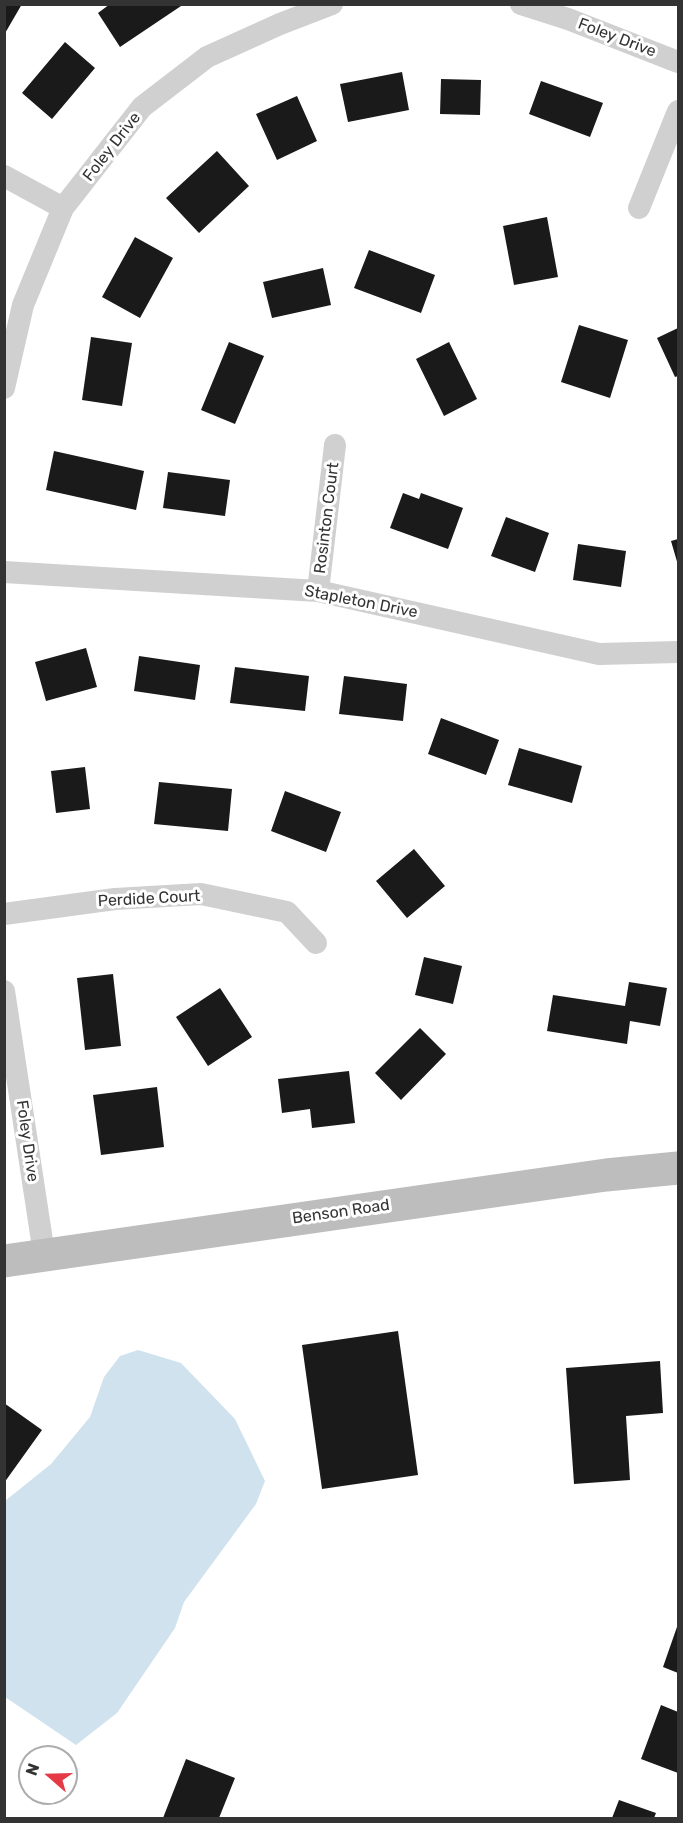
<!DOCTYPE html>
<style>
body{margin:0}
#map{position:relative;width:683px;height:1823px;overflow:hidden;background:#fff;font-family:Rubik,sans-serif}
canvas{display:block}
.frame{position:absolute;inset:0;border:6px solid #333;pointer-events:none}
.north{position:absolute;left:18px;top:1745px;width:60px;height:60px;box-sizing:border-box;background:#fff;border:2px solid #adadad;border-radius:50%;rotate:290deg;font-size:16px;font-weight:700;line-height:24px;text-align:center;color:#333}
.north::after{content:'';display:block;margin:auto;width:21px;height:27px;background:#e63946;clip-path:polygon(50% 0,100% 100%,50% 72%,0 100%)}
</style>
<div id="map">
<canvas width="683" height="1823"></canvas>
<div class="frame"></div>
<div class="north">N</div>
</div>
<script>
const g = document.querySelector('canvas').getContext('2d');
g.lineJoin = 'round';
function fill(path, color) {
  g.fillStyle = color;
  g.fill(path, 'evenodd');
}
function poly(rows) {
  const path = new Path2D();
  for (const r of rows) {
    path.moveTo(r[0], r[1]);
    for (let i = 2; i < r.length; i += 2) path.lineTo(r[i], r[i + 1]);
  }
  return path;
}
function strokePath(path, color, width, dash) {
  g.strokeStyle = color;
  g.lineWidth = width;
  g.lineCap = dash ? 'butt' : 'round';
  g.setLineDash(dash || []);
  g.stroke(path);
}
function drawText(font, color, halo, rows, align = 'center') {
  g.font = font + ' Rubik,sans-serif';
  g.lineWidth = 6;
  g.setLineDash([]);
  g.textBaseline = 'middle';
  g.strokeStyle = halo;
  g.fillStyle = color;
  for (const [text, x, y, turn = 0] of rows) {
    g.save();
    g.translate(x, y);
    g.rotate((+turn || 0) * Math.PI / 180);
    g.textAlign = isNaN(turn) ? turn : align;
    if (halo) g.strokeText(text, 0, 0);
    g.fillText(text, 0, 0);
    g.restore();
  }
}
fill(poly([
 [138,1350,181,1363,235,1419,265,1481,256,1504,184,1602,175,1628,117,1713,76,1745,5,1697,5,1501,51,1464,90,1417,104,1377,120,1356]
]), '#cfe2ee');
fill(poly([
 [4,4,22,4,4,35],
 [110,4,184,4,120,47,98,13],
 [65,42,95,68,52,119,22,93],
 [402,72,409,110,348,122,340,84],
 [441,79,481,80,480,115,440,114],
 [541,81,603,103,590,137,529,114],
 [297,96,317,141,277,160,256,114],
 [217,151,249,186,199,233,166,198],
 [547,217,558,277,514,285,503,226],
 [135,237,173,258,140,318,102,297],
 [369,250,435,275,421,313,354,288],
 [323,268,331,305,272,318,263,282],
 [579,325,628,340,610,398,561,382],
 [678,328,678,376,675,377,657,338],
 [91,337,132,343,122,406,82,400],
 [229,342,264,356,235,424,201,410],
 [449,342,477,399,444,416,416,359],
 [54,451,144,471,136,510,46,490],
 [168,472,230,480,225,516,163,508],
 [403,493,419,499,421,493,463,508,448,549,390,528],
 [506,517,549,533,535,572,491,556],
 [678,539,678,565,671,541],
 [578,544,626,551,621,587,573,580],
 [86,648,97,687,46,701,35,662],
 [139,656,200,665,195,700,134,691],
 [235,667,309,676,305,711,230,703],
 [344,676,407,684,403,721,339,714],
 [441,718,499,740,486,775,428,754],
 [519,748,582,766,572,803,508,785],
 [85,767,90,809,56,813,51,771],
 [159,782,232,789,228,831,154,824],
 [285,791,341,812,326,852,271,831],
 [414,849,445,886,407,918,376,881],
 [424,957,462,966,453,1004,415,995],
 [113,974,121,1046,85,1050,77,978],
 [629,982,667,988,660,1026,630,1021,627,1044,547,1031,553,995,625,1006],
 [220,988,252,1037,208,1066,176,1017],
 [420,1028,446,1054,401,1100,375,1073],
 [349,1071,355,1123,312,1128,310,1109,282,1113,278,1079],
 [157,1087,164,1147,101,1155,93,1095],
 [398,1331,418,1475,322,1489,302,1345],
 [660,1361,663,1413,626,1416,630,1480,574,1484,566,1368],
 [4,1403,42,1430,4,1483],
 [678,1624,678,1673,663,1667],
 [661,1705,678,1712,678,1773,641,1759],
 [186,1759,235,1778,219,1818,163,1818],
 [619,1800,656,1813,654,1818,612,1818]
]), '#1a1a1a');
strokePath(poly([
 [521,4,568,19,678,62],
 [4,176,63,208],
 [639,208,678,111],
 [4,388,23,305,63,208,142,107,207,57,280,24,332,4],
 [4,572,318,591,599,654,678,652],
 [318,591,335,445],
 [4,914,115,899,201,894,287,912,316,943],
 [4,991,44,1254]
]), '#d0d0d0', 22);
strokePath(poly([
 [4,1261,606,1175,678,1168]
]), '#bdbdbd', 33);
drawText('16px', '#333', '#fff', [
 ["Foley Drive",617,38,21],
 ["Foley Drive",112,147,-52],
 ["Rosinton Court",327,518,-83],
 ["Stapleton Drive",361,602,11],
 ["Perdide Court",149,899,-3],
 ["Foley Drive",27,1141,82],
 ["Benson Road",341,1212,-8]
]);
</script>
